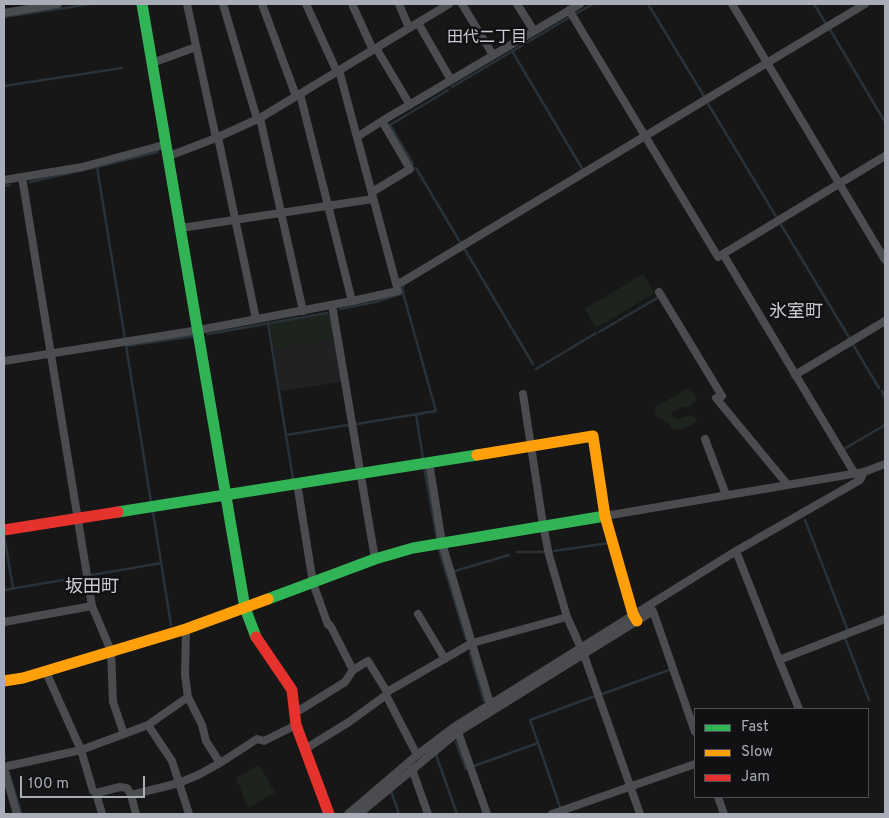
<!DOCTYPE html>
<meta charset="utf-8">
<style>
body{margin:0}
#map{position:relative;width:889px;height:818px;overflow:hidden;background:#171717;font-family:Overpass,sans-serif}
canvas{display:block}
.frame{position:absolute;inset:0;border:5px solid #a8adb8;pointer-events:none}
.legend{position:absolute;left:694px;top:708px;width:175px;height:90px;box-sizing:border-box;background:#111113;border:1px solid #4d4f55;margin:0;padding:6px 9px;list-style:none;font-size:15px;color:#a8adb8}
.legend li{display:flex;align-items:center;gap:10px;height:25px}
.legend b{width:25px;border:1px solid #4d4f55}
.scale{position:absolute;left:20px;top:776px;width:125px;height:22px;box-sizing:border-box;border:2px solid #a8adb8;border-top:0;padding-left:6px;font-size:15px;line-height:18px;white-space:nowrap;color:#a8adb8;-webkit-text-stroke:4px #111113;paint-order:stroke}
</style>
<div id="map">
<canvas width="889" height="818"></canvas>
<div class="frame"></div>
<ul class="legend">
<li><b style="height:6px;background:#30b455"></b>Fast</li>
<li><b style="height:6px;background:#ff9f0a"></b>Slow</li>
<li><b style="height:6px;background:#e5322d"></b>Jam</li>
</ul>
<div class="scale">100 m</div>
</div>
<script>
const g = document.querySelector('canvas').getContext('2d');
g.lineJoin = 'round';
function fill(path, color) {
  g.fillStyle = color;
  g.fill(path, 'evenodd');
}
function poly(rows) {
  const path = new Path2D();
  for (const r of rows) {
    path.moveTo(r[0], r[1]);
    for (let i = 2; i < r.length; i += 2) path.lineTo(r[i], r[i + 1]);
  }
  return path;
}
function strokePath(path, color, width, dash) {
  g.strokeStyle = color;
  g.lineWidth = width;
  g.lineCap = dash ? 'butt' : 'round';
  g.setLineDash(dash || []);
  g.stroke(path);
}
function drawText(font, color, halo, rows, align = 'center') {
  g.font = font + ' Overpass,"Noto Sans JP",sans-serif';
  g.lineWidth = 5;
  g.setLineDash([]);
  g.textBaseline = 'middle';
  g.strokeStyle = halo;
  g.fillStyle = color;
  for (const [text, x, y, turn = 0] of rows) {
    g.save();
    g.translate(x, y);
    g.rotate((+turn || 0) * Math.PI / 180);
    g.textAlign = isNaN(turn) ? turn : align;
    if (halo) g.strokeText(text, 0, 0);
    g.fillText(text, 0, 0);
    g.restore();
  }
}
fill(poly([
 [335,339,342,382,280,391,274,349]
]), '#212123');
fill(poly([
 [643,274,655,293,598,327,595,326,585,309],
 [331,313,335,339,274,349,270,324],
 [688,388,691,389,697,399,691,406,682,407,672,413,672,416,677,419,690,415,697,418,693,425,675,430,671,428,669,423,657,417,654,411,656,407],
 [259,765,275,793,248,808,236,778]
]), '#1d241e');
strokePath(poly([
 [648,4,704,96],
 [814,4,826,24],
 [575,14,593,4],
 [4,17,91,4],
 [829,28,885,122],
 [512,51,583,170],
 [4,86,122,68],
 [452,87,570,17],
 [707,102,777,218],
 [413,164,390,125,448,90],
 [416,168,460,242],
 [30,182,97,167],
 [4,186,10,185],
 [780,223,850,339,852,338],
 [464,248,533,364],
 [340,309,375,302,403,293],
 [268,323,293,479],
 [599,332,659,297],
 [208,334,327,313],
 [125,339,97,167,158,152],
 [852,343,879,388],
 [126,345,151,502],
 [126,346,195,336],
 [536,369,596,333],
 [882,391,885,398],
 [416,414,423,458],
 [357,424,436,411,403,293,403,284],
 [286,435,348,425],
 [844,449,885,425],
 [424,467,437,538],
 [153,512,171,625],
 [805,520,848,631,849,630],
 [4,535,13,588],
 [439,550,466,639],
 [554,551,609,543],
 [517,552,544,552],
 [455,571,509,555],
 [92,575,161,563],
 [4,590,81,577],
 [845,638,869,700],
 [470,653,484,701],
 [602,694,669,670],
 [456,742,466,769],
 [538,743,530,720,595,696],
 [438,753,436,755,457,814],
 [4,755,5,759],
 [474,766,538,743,560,807],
 [9,772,21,813],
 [391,791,399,814]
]), '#2a3239', 2.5);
strokePath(poly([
 [187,4,216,138],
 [223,4,257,119],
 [262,4,296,96],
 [306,4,337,72],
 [352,4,373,50],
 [399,4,409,28],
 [462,4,493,55],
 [517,4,534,31],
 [732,4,885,260],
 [569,10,718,257],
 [4,13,58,4],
 [418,23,451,80],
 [376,48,410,105],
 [152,63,196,47],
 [300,94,352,301],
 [260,118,303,311],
 [218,137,256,319],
 [357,137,382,121],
 [169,156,216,138,260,118,449,4],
 [22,177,92,606,111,651,113,702,124,734],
 [4,180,82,167,167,144],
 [372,192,410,169,382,121,580,4],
 [181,228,373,199],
 [396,283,402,282,865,4],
 [659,292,722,396,716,398,787,484],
 [332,305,375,559],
 [4,361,199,330,352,301,398,291,339,70],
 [795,375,885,321],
 [523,394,543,525,549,555,567,617,584,655,640,814],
 [705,439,726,495],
 [429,462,442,543,491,707],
 [855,474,723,254,885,156],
 [297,483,313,583,328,625,330,625,353,670,368,661,387,692],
 [605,516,852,474,864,472,885,464],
 [736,551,779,660,885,619],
 [418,614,445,659],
 [4,622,92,606],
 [779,660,799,709],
 [46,672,81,750,93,791,96,793,102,814],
 [386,695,417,755],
 [188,697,202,725,206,741,220,763],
 [295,710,300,710,345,682,353,670],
 [148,725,172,761,189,814],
 [458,732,487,814],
 [305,749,349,722,386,695,387,692,472,643,567,617],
 [4,767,81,750,124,734,148,725,188,697,185,675,186,629],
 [4,769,17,814],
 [412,769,428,814],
 [96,793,120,787,127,788,131,795,179,783,198,775,220,763,257,739,264,741,296,725],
 [131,795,136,814],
 [718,797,724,814],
 [348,814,417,755,454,727,736,551,860,480,864,472],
 [359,814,458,732,653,611,695,732],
 [552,814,695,764]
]), '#4b4c50', 8);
strokePath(poly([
 [142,4,245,608,256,637],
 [118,512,477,455],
 [268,599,375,559,413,548,605,516]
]), '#30b455', 11);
strokePath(poly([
 [477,455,593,436,605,516,633,614,637,621],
 [4,681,23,678,186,629,268,599]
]), '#ff9f0a', 11);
strokePath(poly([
 [4,530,118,512],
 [256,637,292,690,296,725,329,814]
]), '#e5322d', 11);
drawText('16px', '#c9ccd4', '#111113', [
 ["田代二丁目",487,39]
]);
drawText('18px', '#c9ccd4', '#111113', [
 ["氷室町",796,313],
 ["坂田町",92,588]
]);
</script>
